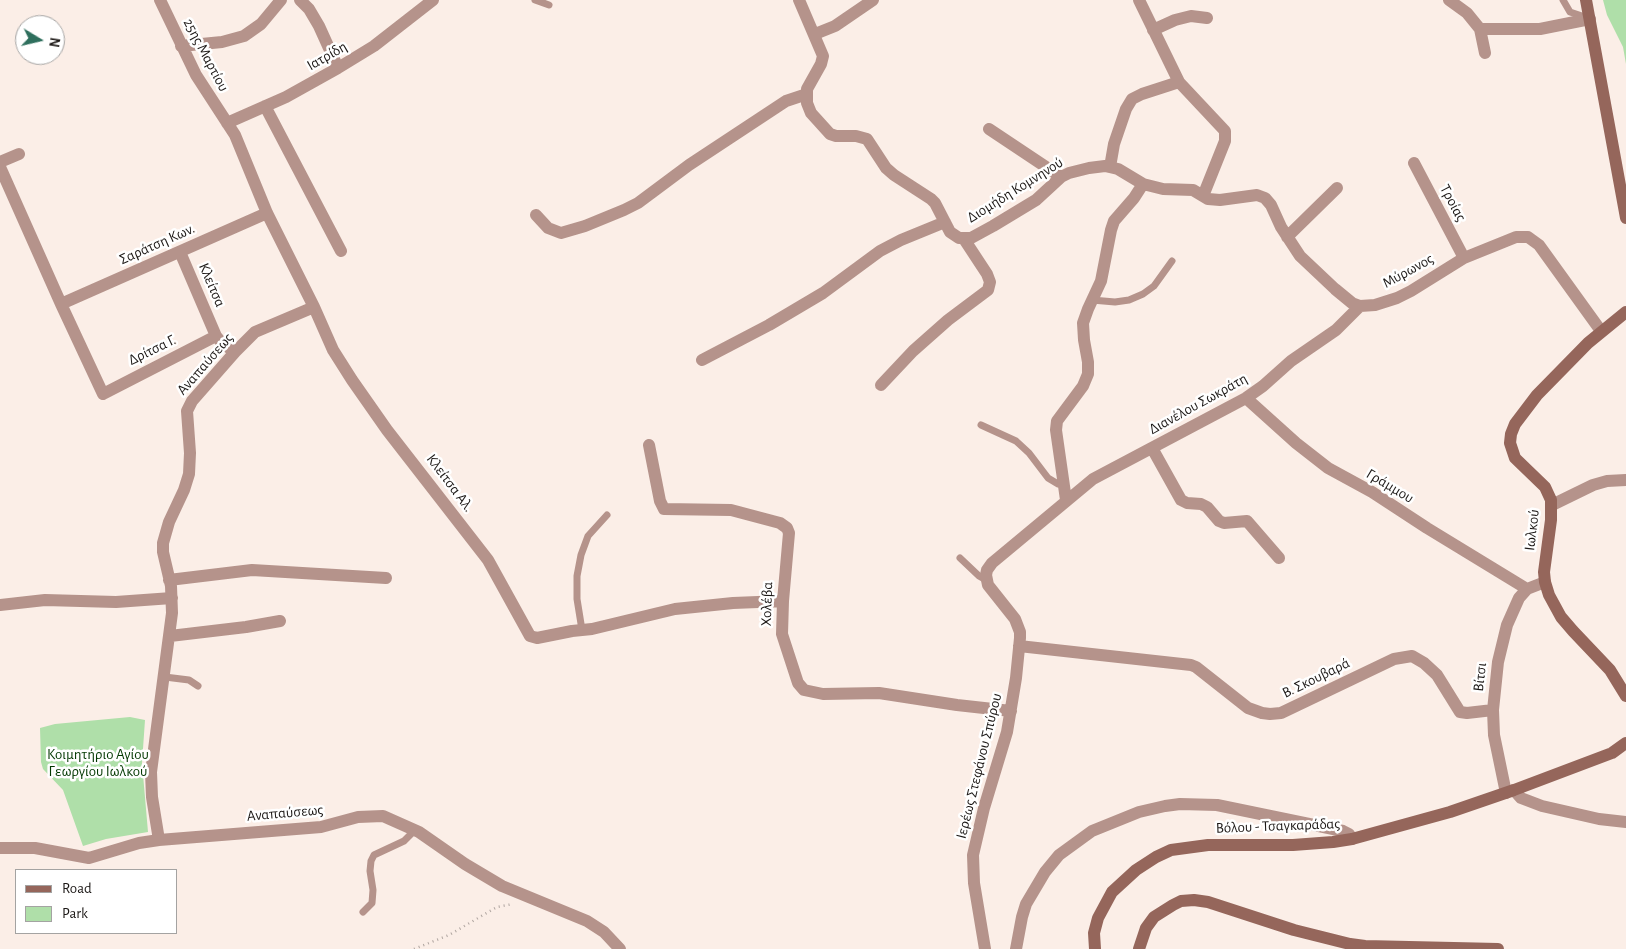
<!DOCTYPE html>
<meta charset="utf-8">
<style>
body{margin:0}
#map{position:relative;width:1626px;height:949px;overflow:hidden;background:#fbeee7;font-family:"Alegreya Sans",sans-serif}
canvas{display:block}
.legend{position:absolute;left:15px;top:869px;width:162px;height:65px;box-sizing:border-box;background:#fff;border:1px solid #a4a3a2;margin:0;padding:6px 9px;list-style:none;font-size:15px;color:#1c1816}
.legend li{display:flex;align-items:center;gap:10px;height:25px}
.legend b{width:25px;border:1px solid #a4a3a2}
.north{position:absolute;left:15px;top:15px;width:50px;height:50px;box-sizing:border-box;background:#fff;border:1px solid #a4a3a2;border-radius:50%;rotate:99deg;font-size:14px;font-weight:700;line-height:20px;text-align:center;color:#1c1816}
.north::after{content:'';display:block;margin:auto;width:18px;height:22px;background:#2f6f5d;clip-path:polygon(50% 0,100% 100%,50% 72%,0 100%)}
</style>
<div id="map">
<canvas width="1626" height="949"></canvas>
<ul class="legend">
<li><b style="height:6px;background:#95665b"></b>Road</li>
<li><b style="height:14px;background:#afdfa9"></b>Park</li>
</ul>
<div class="north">N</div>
</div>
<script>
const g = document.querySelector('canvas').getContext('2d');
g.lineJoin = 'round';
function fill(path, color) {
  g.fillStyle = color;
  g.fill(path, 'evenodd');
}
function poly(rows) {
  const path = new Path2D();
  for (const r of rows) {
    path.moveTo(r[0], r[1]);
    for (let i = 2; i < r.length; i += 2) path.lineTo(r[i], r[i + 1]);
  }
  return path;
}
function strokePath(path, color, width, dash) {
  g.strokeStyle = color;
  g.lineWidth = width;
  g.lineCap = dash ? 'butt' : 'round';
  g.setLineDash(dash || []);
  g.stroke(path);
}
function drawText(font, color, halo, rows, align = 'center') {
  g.font = font + ' "Alegreya Sans",sans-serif';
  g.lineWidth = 5;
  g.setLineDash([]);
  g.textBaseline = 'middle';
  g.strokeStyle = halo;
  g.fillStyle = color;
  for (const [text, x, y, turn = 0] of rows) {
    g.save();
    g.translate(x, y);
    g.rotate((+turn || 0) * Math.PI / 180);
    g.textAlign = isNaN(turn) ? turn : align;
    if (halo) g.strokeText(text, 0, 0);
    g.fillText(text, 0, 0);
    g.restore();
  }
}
fill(poly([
 [1603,0,1626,0,1626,64,1623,47,1607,15],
 [130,717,145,720,142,763,148,832,106,839,83,846,63,790,43,769,41,762,40,728,55,724]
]), '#afdfa9');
strokePath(poly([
 [414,949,449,935,497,907,513,904]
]), '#afa5a0', 2.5, [1, 4]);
strokePath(poly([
 [535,0,549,5],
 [1563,0,1570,12,1585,17],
 [1092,300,1115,302,1129,300,1143,294,1154,286,1172,261],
 [981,425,1016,441,1029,453,1048,478,1058,484,1064,484],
 [960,558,979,576,986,580],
 [582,630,577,599,577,576,581,555,588,536,607,515],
 [165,677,189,680,198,686],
 [363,912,372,903,373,890,370,871,371,861,374,855,404,841,415,830]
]), '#b5938b', 7);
strokePath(poly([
 [160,0,196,75,235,135,267,213,314,307,333,350,352,380,387,430,488,560,530,636,537,638,572,631,592,629,675,609,733,603,783,601],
 [300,0,309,9,319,26,338,68],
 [799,0,823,56,821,64,807,89,807,103,811,113,830,134,836,136,856,136,867,139,886,168,894,175,931,199,935,203,950,232,959,238,971,238,993,226,1036,200,1061,177,1069,173,1089,168,1105,166,1118,169,1143,184,1163,189,1193,190,1208,199,1220,200,1257,195,1265,198,1271,205,1281,227,1300,256,1335,289,1352,303,1360,306,1375,305,1397,298,1411,291,1464,258,1516,237,1528,237,1539,245,1601,331],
 [1449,0,1467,13,1480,29,1485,53],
 [1480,29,1540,29,1590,19],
 [1153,30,1175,20,1191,16,1207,18],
 [815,34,835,26,873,0],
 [181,46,222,42,244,36,261,24,281,0],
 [1179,82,1225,131,1225,141,1203,196],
 [265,106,341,251],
 [227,123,286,97,338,68,374,46,433,0],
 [989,129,1061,177],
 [0,162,19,154],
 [1414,163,1464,258],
 [0,167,61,304,103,394,216,336],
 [1110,167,1114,144,1126,109,1132,99,1142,94,1179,82,1139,0],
 [536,215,548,228,561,233,585,226,624,210,638,203,689,165,786,101,807,94],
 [1287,237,1337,188],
 [180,252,216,336,221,342,235,352],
 [61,304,267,213],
 [702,360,769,325,823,293,880,251,901,240,945,222],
 [881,385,913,351,948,320,988,290,990,282,987,274,964,239],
 [1246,398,1296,443,1328,468,1372,492,1427,528,1527,589],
 [649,445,660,501,664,509,731,510,780,523,787,528,789,533,783,601,782,634,798,683,804,690,823,694,879,693,957,705,1011,711],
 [1152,448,1181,500,1187,503,1201,504,1207,507,1219,521,1224,523,1247,521,1279,558],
 [1066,500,1056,430,1057,421,1083,386,1088,374,1088,362,1084,340,1083,323,1088,309,1101,281,1111,230,1114,221,1134,198,1143,184],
 [1552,505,1593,485,1607,481,1626,480],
 [169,580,252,570,386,578],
 [0,605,45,600,116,602,172,598],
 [170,636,246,627,280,621],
 [1019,646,1191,665,1196,667,1248,708,1262,713,1270,714,1281,713,1394,659,1412,656,1424,663,1437,675,1460,712,1467,713,1493,710],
 [1514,790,1521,798,1542,806,1599,819,1626,822],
 [1506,793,1494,735,1493,710,1498,662,1507,625,1519,598,1527,589,1545,582],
 [159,840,152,797,151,772,172,613,171,586,163,552,163,543,169,522,184,490,189,474,190,453,187,411,192,401,235,352,255,332,314,307],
 [0,848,35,848,89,858,139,843,159,840,321,827,358,817,383,816,419,832,465,864,502,886,587,921,604,932,620,949],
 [985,949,974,883,973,855,984,808,1007,732,1016,678,1020,638,1020,632,1015,619,988,585,986,575,987,570,992,563,1093,479,1246,398,1263,386,1291,361,1336,330,1360,306],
 [1016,949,1022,917,1026,904,1045,872,1059,855,1092,831,1139,812,1165,806,1180,804,1217,805,1343,831,1349,834,1352,839]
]), '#b5938b', 12);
strokePath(poly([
 [1586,0,1626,218],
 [1626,312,1588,343,1537,395,1515,424,1511,434,1510,443,1515,458,1545,487,1551,500,1551,520,1544,572,1545,582,1549,595,1561,617,1573,631,1610,670,1626,696],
 [1095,949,1094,933,1098,918,1112,892,1136,870,1156,857,1171,850,1208,845,1293,845,1333,842,1352,839,1450,812,1514,790,1612,753,1626,743],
 [1139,949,1146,928,1154,917,1173,905,1181,901,1194,900,1208,902,1294,930,1350,944,1365,946,1498,949]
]), '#95665b', 12);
drawText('15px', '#1c1816', '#fff', [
 ["25ης Μαρτίου",206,55,62],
 ["Ιατρίδη",327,56,-30],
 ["Διομήδη Κομνηνού",1015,190,-32],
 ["Τροίας",1453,203,62],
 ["Σαράτση Κων.",157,244,-24],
 ["Μύρωνος",1408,271,-29],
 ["Κλείτσα",212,285,67],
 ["Δρίτσα Γ.",152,350,-26],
 ["Αναπαύσεως",205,364,-49],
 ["Διανέλου Σωκράτη",1198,404,-29],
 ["Κλείτσα Αλ.",450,483,53],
 ["Γράμμου",1390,486,31],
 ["Ιωλκού",1532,530,-83],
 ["Χολέβα",767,604,-88],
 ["Βίτσι",1480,677,-83],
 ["Β. Σκουβαρά",1316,678,-26],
 ["Ιερέως Στεφάνου Σπύρου",979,766,-76],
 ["Αναπαύσεως",285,813,-5],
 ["Βόλου - Τσαγκαράδας",1278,826,-2]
]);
drawText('15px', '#023800', '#fff', [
 ["Κοιμητήριο Αγίου",98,754],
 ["Γεωργίου Ιωλκού",98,771]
]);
</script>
